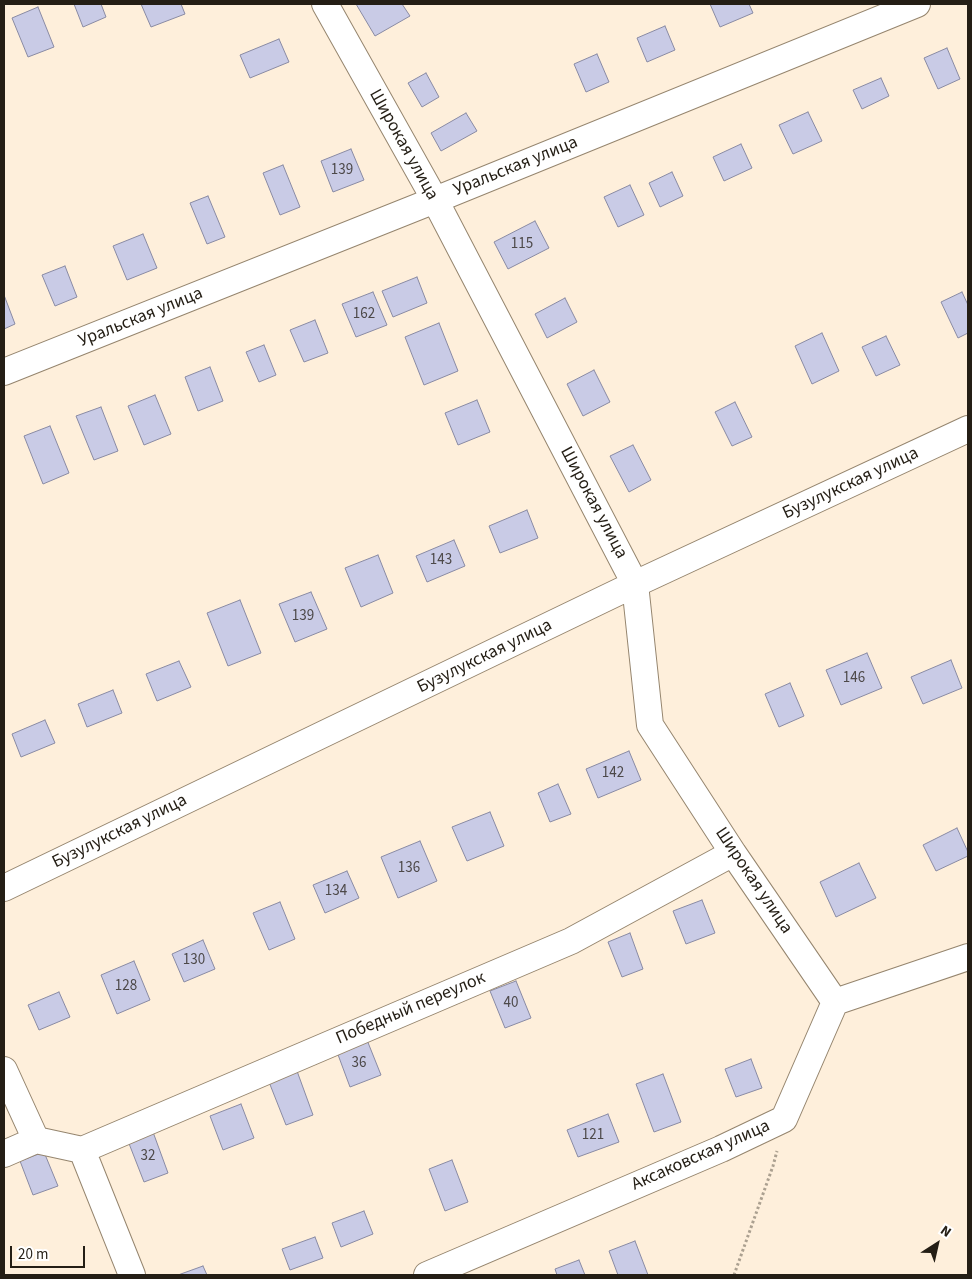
<!DOCTYPE html>
<meta charset="utf-8">
<style>
body{margin:0}
#map{position:relative;width:972px;height:1279px;overflow:hidden;background:#feefdb;font-family:"Source Sans 3",sans-serif}
canvas{display:block}
.frame{position:absolute;inset:0;border:5px solid #241e15;pointer-events:none}
.north{position:absolute;left:912px;top:1219px;width:50px;height:50px;-webkit-text-stroke:4px #fff;paint-order:stroke;rotate:35deg;font-size:14px;font-weight:700;line-height:20px;text-align:center;color:#241e15}
.north::after{content:'';display:block;margin:auto;width:18px;height:22px;background:#241e15;clip-path:polygon(50% 0,100% 100%,50% 72%,0 100%)}
.scale{position:absolute;left:10px;top:1246px;width:75px;height:22px;box-sizing:border-box;border:2px solid #241e15;border-top:0;padding-left:6px;font-size:15px;line-height:18px;white-space:nowrap;color:#241e15;-webkit-text-stroke:4px #fff;paint-order:stroke}
</style>
<div id="map">
<canvas width="972" height="1279"></canvas>
<div class="frame"></div>
<div class="north">N</div>
<div class="scale">20 m</div>
</div>
<script>
const g = document.querySelector('canvas').getContext('2d');
g.lineJoin = 'round';
function fill(path, color) {
  g.fillStyle = color;
  g.fill(path, 'evenodd');
}
function poly(rows) {
  const path = new Path2D();
  for (const r of rows) {
    path.moveTo(r[0], r[1]);
    for (let i = 2; i < r.length; i += 2) path.lineTo(r[i], r[i + 1]);
  }
  return path;
}
function strokePath(path, color, width, dash) {
  g.strokeStyle = color;
  g.lineWidth = width;
  g.lineCap = dash ? 'butt' : 'round';
  g.setLineDash(dash || []);
  g.stroke(path);
}
function drawText(font, color, halo, rows, align = 'center') {
  g.font = font + ' "Source Sans 3",sans-serif';
  g.lineWidth = 4;
  g.setLineDash([]);
  g.textBaseline = 'middle';
  g.strokeStyle = halo;
  g.fillStyle = color;
  for (const [text, x, y, turn = 0] of rows) {
    g.save();
    g.translate(x, y);
    g.rotate((+turn || 0) * Math.PI / 180);
    g.textAlign = isNaN(turn) ? turn : align;
    if (halo) g.strokeText(text, 0, 0);
    g.fillText(text, 0, 0);
    g.restore();
  }
}
const building = poly([
 [74,4,101,4,106,17,83,27,74,4],
 [141,4,181,4,185,14,151,27,141,4],
 [356,4,402,4,410,16,375,36,356,4],
 [710,4,749,4,753,13,720,27,710,4],
 [38,7,54,47,28,57,12,18,38,7],
 [665,26,675,50,647,62,637,38,665,26],
 [279,39,289,62,250,78,240,55,279,39],
 [947,48,960,79,938,89,924,58,947,48],
 [597,54,609,82,586,92,574,64,597,54],
 [426,73,439,97,422,107,408,83,426,73],
 [881,78,889,96,862,109,853,90,881,78],
 [808,112,822,141,793,154,779,125,808,112],
 [466,113,477,131,441,151,431,133,466,113],
 [741,144,752,168,724,181,713,157,741,144],
 [351,149,364,180,333,192,321,161,351,149],
 [283,165,300,207,280,215,263,173,283,165],
 [672,172,683,196,660,207,649,183,672,172],
 [630,185,644,215,618,227,604,197,630,185],
 [208,196,225,237,207,244,190,203,208,196],
 [535,221,549,248,508,269,494,242,535,221],
 [143,234,157,268,127,280,113,246,143,234],
 [65,266,77,297,55,306,42,275,65,266],
 [417,277,427,303,393,317,382,291,417,277],
 [373,292,387,325,356,337,342,304,373,292],
 [962,292,968,305,968,333,958,338,941,302,962,292],
 [4,295,15,324,4,329,4,295],
 [565,298,577,322,547,338,535,314,565,298],
 [315,320,328,353,304,362,290,330,315,320],
 [439,323,458,371,424,385,405,337,439,323],
 [822,333,839,371,812,384,795,346,822,333],
 [886,336,900,365,876,376,862,347,886,336],
 [264,345,276,375,259,382,246,352,264,345],
 [210,367,223,401,198,411,185,377,210,367],
 [594,370,610,402,583,416,567,384,594,370],
 [155,395,171,434,144,445,128,406,155,395],
 [477,400,490,432,458,445,445,413,477,400],
 [735,402,752,437,732,446,715,412,735,402],
 [101,407,118,451,94,460,76,416,101,407],
 [50,426,69,473,43,484,24,436,50,426],
 [633,445,651,480,629,492,610,456,633,445],
 [527,510,538,538,500,553,489,526,527,510],
 [454,540,465,566,427,582,416,556,454,540],
 [378,555,393,593,361,607,345,568,378,555],
 [311,592,327,629,295,642,279,604,311,592],
 [240,600,261,653,228,666,207,613,240,600],
 [867,653,882,688,841,705,826,670,867,653],
 [951,660,962,688,923,704,911,677,951,660],
 [179,661,191,687,157,701,146,674,179,661],
 [790,683,804,716,779,727,765,694,790,683],
 [113,690,122,713,87,727,78,704,113,690],
 [45,720,55,743,21,757,12,734,45,720],
 [629,751,641,780,598,798,586,769,629,751],
 [558,784,571,814,550,822,538,793,558,784],
 [490,812,504,846,467,861,452,827,490,812],
 [957,828,968,852,968,856,936,871,923,845,957,828],
 [420,841,437,881,398,898,381,857,420,841],
 [859,863,876,898,836,917,820,882,859,863],
 [347,871,359,898,325,913,313,885,347,871],
 [702,900,715,933,686,944,673,911,702,900],
 [280,902,295,939,269,950,253,913,280,902],
 [630,933,643,969,622,977,608,942,630,933],
 [203,940,215,969,184,982,172,954,203,940],
 [134,961,150,1000,117,1014,101,975,134,961],
 [516,981,531,1018,505,1028,490,991,516,981],
 [59,992,70,1017,39,1030,28,1005,59,992],
 [367,1040,381,1075,350,1087,337,1052,367,1040],
 [751,1059,762,1088,736,1097,725,1069,751,1059],
 [297,1071,313,1115,286,1125,269,1082,297,1071],
 [663,1074,681,1122,654,1132,636,1084,663,1074],
 [241,1104,254,1138,223,1150,210,1116,241,1104],
 [608,1114,619,1142,578,1157,567,1130,608,1114],
 [153,1132,168,1173,144,1182,128,1141,153,1132],
 [44,1152,58,1186,33,1195,20,1161,44,1152],
 [452,1160,468,1202,445,1211,429,1169,452,1160],
 [364,1211,373,1234,341,1247,332,1223,364,1211],
 [315,1237,323,1258,290,1270,282,1249,315,1237],
 [635,1241,648,1275,618,1275,609,1251,635,1241],
 [579,1260,585,1275,557,1275,555,1269,579,1260],
 [203,1266,207,1275,178,1275,203,1266]
]);
fill(building, '#c9cbe6');
strokePath(building, '#898aa3', 1);
const minor = poly([
 [325,4,435,200,635,584,650,725,733,853,835,1002],
 [4,372,435,200,917,4],
 [4,888,635,584,968,429],
 [4,1070,36,1140,82,1150,132,1275],
 [82,1150,571,941,733,853],
 [4,1154,36,1140],
 [427,1275,721,1149,784,1119,835,1002,968,957]
]);
strokePath(minor, '#95856e', 28);
strokePath(poly([
 [734,1275,773,1166,777,1151]
]), '#aba090', 3, [2.5, 2.5]);
strokePath(minor, '#fff', 26);
drawText('15px', '#4d4949', null, [
 ["139",342,171],
 ["115",522,245],
 ["162",364,315],
 ["143",441,561],
 ["139",303,617],
 ["146",854,679],
 ["142",613,774],
 ["136",409,869],
 ["134",336,892],
 ["130",194,961],
 ["128",126,987],
 ["40",511,1004],
 ["36",359,1064],
 ["121",593,1136],
 ["32",148,1157]
]);
drawText('18px', '#241e15', '#fff', [
 ["Широкая улица",403,145,61],
 ["Уральская улица",516,167,-22],
 ["Уральская улица",141,318,-22],
 ["Бузулукская улица",851,484,-25],
 ["Широкая улица",593,503,62],
 ["Бузулукская улица",485,657,-26],
 ["Бузулукская улица",120,832,-26],
 ["Широкая улица",753,881,56],
 ["Победный переулок",411,1009,-23],
 ["Аксаковская улица",701,1156,-24]
]);
</script>
